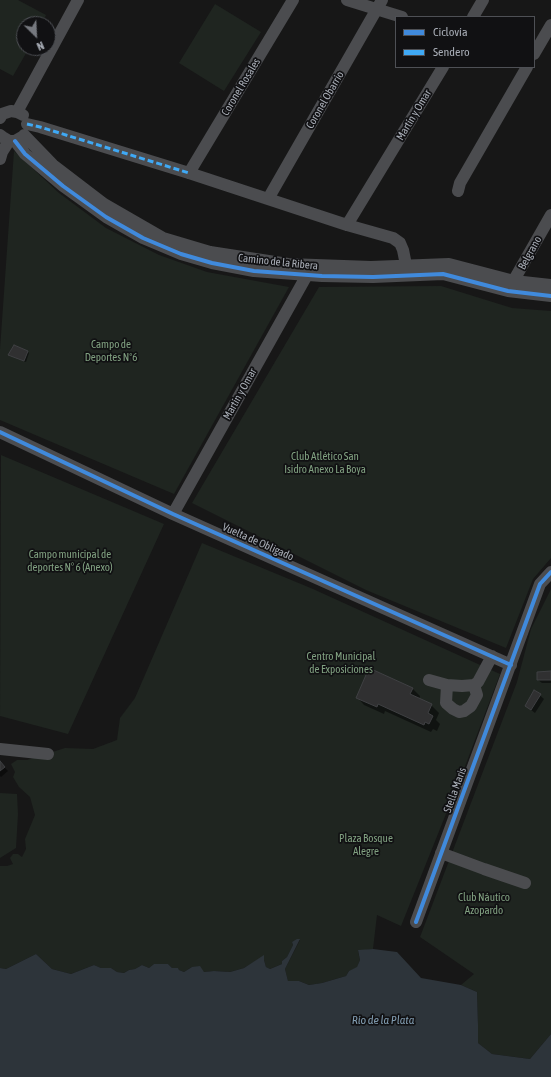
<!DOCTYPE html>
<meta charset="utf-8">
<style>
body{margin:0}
#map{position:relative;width:551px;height:1077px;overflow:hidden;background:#171717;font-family:"Asap Condensed",sans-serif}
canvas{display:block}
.legend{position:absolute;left:395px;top:16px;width:140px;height:52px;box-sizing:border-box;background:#111113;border:1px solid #4e5055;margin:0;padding:5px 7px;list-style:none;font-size:12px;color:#a9aeb7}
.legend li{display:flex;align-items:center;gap:8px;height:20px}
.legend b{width:20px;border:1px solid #4e5055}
.north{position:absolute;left:16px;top:16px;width:40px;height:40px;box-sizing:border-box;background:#111113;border:1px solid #4e5055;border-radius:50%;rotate:156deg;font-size:11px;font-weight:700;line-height:16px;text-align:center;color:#a9aeb7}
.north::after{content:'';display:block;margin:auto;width:14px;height:18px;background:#76797f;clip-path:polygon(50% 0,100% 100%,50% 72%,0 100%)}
</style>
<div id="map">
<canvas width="551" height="1077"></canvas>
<ul class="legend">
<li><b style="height:5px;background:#408adc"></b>Ciclovía</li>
<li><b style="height:5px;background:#3fa9f5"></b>Sendero</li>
</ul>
<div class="north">N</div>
</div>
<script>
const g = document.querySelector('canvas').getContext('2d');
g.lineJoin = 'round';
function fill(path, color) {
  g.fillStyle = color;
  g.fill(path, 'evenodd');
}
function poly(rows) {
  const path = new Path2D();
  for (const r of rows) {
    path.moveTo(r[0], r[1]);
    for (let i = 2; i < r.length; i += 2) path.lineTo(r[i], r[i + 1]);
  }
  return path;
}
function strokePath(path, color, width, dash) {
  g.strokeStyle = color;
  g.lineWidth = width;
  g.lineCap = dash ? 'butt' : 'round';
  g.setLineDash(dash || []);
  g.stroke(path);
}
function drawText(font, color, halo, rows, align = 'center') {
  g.font = font + ' "Asap Condensed",sans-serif';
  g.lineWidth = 3.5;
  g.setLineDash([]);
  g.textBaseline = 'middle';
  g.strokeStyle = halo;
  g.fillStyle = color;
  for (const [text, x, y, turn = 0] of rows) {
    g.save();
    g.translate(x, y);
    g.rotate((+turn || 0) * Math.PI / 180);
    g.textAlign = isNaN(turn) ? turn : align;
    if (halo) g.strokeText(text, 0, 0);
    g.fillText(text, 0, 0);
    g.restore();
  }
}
fill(poly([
 [0,0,18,0,46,15,42,24,24,24,24,48,29,48,13,76,0,69],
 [215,4,261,32,224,91,179,63],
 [14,151,59,193,106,228,159,255,207,272,289,287,174,494,0,420,0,349],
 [441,286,512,308,551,311,551,558,533,579,506,648,366,590,192,503,319,287],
 [1,455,164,524,68,734,0,716],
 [202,543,313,589,500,674,464,769,401,926,377,915,373,949,358,951,360,960,357,968,349,971,346,976,322,983,309,985,299,981,288,981,285,969,300,940,292,942,293,945,287,957,282,961,282,964,270,969,266,967,264,960,264,956,244,968,230,972,214,971,204,972,192,967,184,972,179,970,178,968,172,968,168,964,154,964,149,968,142,965,135,969,129,970,124,973,117,972,111,968,101,968,94,965,71,974,52,969,36,954,6,969,0,968,0,866,7,866,13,864,10,858,13,854,18,854,22,857,26,849,25,839,35,815,30,797,19,787,13,777,15,772,11,764,17,760,27,760,65,748,93,749,117,740,120,718,135,698],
 [551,589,551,1034,530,1059,492,1054,478,1043,478,1025,477,992,461,985,474,974,420,937,517,682,531,629],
 [0,793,17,794,18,814,16,848,0,858]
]), '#1f2520');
fill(poly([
 [297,939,300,939,285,969,288,981,299,981,309,985,322,983,346,976,349,971,357,967,360,960,358,950,373,949,397,952,421,978,461,985,477,992,478,1025,478,1043,492,1054,530,1059,551,1034,551,1077,0,1077,0,968,6,969,36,954,52,969,71,974,94,965,101,968,111,968,117,972,124,973,129,970,135,969,142,965,149,968,154,964,168,964,172,968,178,968,179,970,184,972,192,967,200,966,204,972,214,971,230,972,244,968,264,955,264,960,266,967,270,969,282,964,282,961,287,957,293,945,292,942]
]), '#2d343a');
fill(poly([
 [28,352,29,353,26,362,10,355],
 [370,669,413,689,420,696,419,700,431,705,439,713,436,720,440,724,437,731,433,729,431,732,385,711,384,714,364,705,357,697],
 [551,672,551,683,542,683,538,680],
 [535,691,544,699,535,713,526,706],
 [0,763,8,771,1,777,0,776]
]), '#0007');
const building = poly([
 [14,345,28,351,24,361,8,355,14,345],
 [369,668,413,688,410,694,432,704,428,713,433,716,429,724,425,722,424,725,378,704,377,707,356,698,369,668],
 [551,671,551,680,537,680,537,672,551,671],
 [534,690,541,694,531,710,525,706,534,690],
 [0,761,5,767,0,771,0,761]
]);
fill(building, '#303031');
strokePath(building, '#3f4043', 1);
strokePath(poly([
 [347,0,402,17],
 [473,17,483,0],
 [534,54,551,25],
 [17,112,78,0],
 [0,118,2,114,11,111,17,112,23,115],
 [27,124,40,127,189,173,347,225,393,238,400,243,403,250,406,265],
 [0,135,4,138,9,141,15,141,22,137],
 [24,135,53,165,104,204,163,238,210,252,288,264,371,267,449,264,514,281,551,285],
 [15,141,25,154,63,186,106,217,143,238,181,254,212,263,254,271,322,276,373,277,443,274,508,291,551,296],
 [0,159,2,152,9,141],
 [189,173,293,0],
 [458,191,460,183,527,67],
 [268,199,382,0],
 [347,225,443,67],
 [510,287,551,215],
 [0,432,173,514,511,665],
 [173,514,307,275],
 [429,680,447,685,462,686,474,685,478,682,492,656],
 [447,685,446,703,453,709,459,712,464,711,471,706,477,695,474,685],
 [0,749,48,754],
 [441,853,484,869,525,883],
 [416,922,540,584,551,572]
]), '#4b4c4f', 12);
strokePath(poly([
 [27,124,40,127,189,173]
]), '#3fa9f5', 3, [6, 3]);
strokePath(poly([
 [15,141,25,154,63,186,106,217,143,238,181,254,212,263,254,271,322,276,373,277,443,274,508,291,551,296],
 [0,432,173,514,511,665],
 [416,922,540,584,551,572]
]), '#408adc', 4);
drawText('11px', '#a9aeb7', '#111113', [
 ["Coronel Rosales",241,87,-59],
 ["Coronel Obarrio",325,100,-60],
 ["Martín y Omar",414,115,-59],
 ["Belgrano",530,253,-61],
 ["Camino de la Ribera",278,262,6],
 ["Martín y Omar",240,394,-61],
 ["Vuelta de Obligado",258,542,24],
 ["Stella Maris",455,790,-70]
]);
drawText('11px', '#81a181', '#111113', [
 ["Campo de",111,345],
 ["Deportes Nº6",111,358],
 ["Club Atlético San",325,457],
 ["Isidro Anexo La Boya",325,470],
 ["Campo municipal de",70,555],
 ["deportes N° 6 (Anexo)",70,568],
 ["Centro Municipal",341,657],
 ["de Exposiciones",341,670],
 ["Plaza Bosque",366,839],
 ["Alegre",366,852],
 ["Club Náutico",484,898],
 ["Azopardo",484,911]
]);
drawText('italic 12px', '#819cb0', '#111113', [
 ["Río de la Plata",383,1020]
]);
</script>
